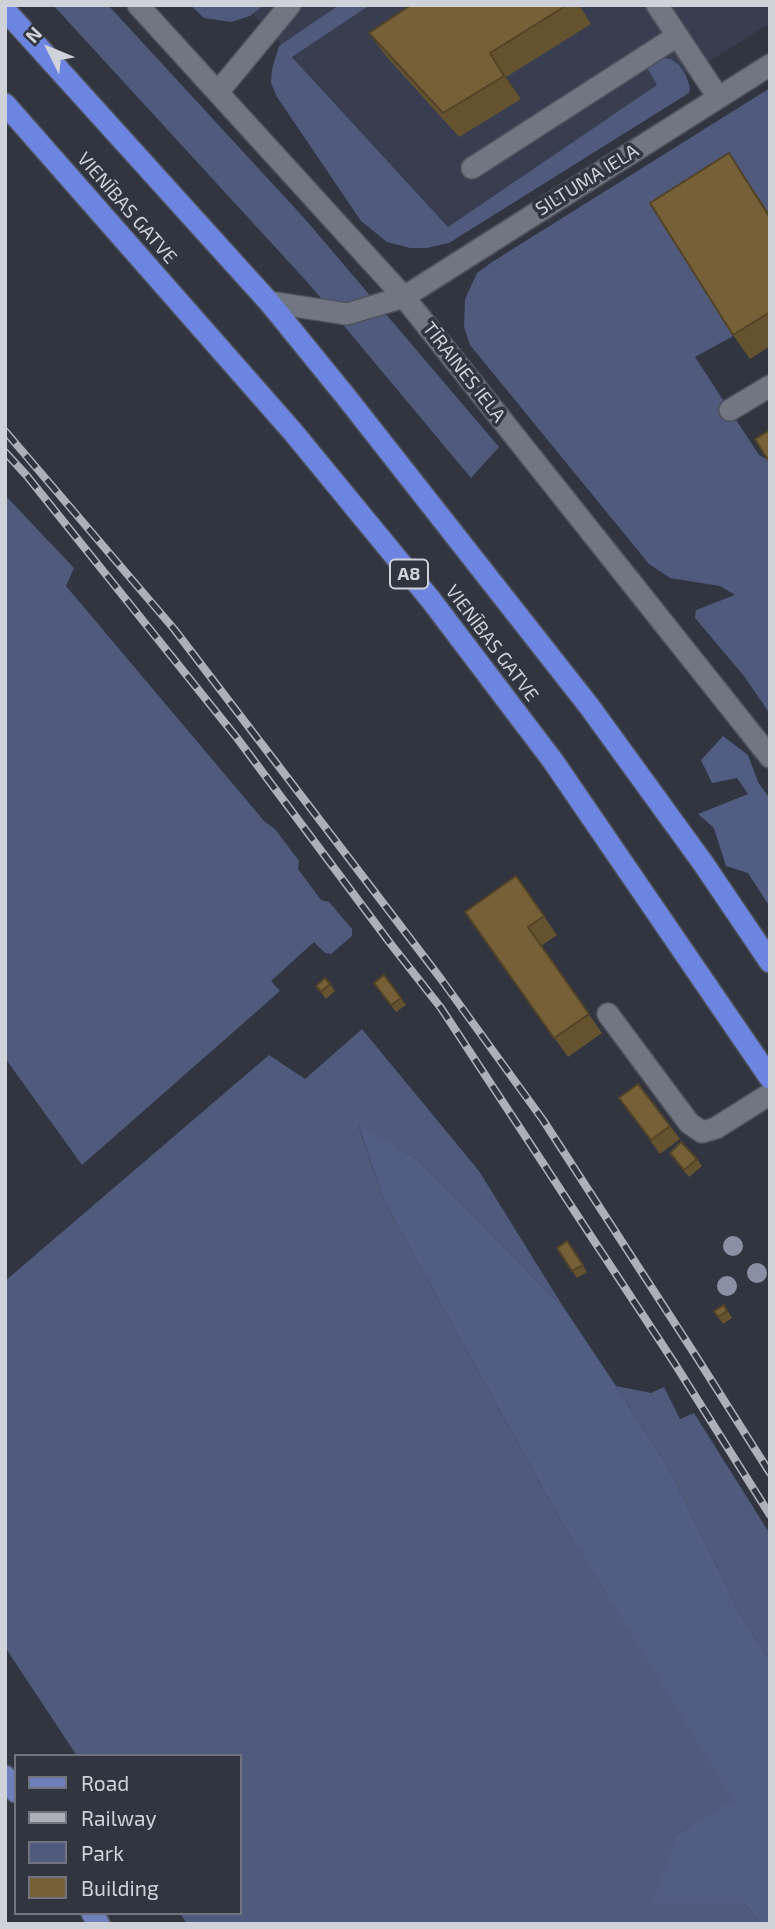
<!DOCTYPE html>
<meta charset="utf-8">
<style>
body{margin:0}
#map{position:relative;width:775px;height:1929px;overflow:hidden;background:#313540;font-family:"Exo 2",sans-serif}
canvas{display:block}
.frame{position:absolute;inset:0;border:7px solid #d0d2da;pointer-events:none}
.legend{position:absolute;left:14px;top:1754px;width:228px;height:161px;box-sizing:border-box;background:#313540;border:2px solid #71747e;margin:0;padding:9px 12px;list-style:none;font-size:21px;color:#d0d2da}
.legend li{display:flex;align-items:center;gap:14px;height:35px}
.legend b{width:35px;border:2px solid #71747e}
.north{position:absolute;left:14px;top:14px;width:70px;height:70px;-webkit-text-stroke:5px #313540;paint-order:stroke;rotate:313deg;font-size:19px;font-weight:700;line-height:28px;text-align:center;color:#d0d2da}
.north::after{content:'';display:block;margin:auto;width:24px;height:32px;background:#d0d2da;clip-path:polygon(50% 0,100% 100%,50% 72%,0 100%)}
</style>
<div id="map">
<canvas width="775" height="1929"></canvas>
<div class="frame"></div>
<ul class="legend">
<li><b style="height:9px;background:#6e7fbb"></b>Road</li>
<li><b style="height:9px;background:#aeb0b9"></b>Railway</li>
<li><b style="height:19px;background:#4f5a7c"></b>Park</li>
<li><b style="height:19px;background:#766038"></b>Building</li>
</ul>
<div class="north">N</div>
</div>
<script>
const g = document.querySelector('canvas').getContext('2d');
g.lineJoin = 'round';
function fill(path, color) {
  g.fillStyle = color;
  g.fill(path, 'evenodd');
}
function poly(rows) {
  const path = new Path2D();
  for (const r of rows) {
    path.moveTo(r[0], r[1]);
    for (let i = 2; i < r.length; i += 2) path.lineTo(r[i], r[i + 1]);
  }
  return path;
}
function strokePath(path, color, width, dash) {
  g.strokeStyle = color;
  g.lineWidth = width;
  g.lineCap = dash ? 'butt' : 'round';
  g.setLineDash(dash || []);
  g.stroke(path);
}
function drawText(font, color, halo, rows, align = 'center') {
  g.font = font + ' "Exo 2",sans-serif';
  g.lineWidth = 7;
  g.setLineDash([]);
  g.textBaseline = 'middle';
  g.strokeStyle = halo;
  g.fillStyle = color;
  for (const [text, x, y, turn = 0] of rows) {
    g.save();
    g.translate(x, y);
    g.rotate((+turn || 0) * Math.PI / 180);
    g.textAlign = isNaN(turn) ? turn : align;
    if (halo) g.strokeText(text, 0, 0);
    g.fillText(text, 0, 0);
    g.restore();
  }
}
fill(poly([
 [245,5,770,5,770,23,448,227]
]), '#383e4f');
fill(poly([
 [53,5,108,5,305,219,499,447,471,478,309,284],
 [190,5,264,5,250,16,231,22,204,18],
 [339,5,370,5,292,57,448,227,657,85,646,66,654,60,664,58,671,59,679,65,686,76,690,87,689,93,449,243,427,248,410,248,387,242,361,221,277,97,271,83,272,69,279,46],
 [770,88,770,215,735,335,695,357,759,455,770,461,770,714,744,676,695,618,696,610,735,595,720,586,670,578,649,564,470,345,464,327,465,299,477,273,492,262],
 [5,495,74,568,66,586,265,822,275,829,299,861,298,869,321,900,329,902,352,929,352,936,331,954,325,953,314,942,271,981,280,991,82,1165,5,1058],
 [362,1029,479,1171,564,1308,419,1161,358,1124,384,1201,560,1519,734,1800,677,1834,744,1903,760,1924,187,1924,180,1913,240,1913,240,1756,77,1756,5,1647,5,1281,269,1055,305,1079],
 [616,1386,651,1393,664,1387,680,1419,694,1413,770,1534,770,1661,738,1611,671,1472]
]), '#4f5a7c');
fill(poly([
 [723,736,748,755,758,782,770,799,770,907,748,873,726,866,714,828,698,814,748,794,737,778,712,783,701,760],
 [358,1123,419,1161,564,1308,616,1386,671,1472,738,1611,770,1661,770,1924,760,1924,744,1903,653,1903,677,1834,733,1800,560,1519,384,1201]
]), '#515d83');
const minor = poly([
 [138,5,404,297,770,757],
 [657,5,718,97],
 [218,92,290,5],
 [472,168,677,36],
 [269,302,347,314,404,297,770,65],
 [730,410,770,386],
 [608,1014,689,1123,702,1132,716,1128,770,1094]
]);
const major = poly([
 [5,1776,16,1792],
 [92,1913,99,1924]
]);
const highway = poly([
 [5,10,269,302,347,398,589,706,703,863,770,962],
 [5,104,293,432,431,600,553,761,770,1078]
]);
strokePath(minor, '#50535d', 24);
strokePath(major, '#50535d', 24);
strokePath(highway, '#50535d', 24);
strokePath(minor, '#717683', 21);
strokePath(major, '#6e7fbb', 21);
strokePath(highway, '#6c85e0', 21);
const rail = poly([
 [5,431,174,629,441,979,543,1120,694,1353,770,1473],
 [5,452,27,476,237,738,390,943,441,1008,675,1364,770,1515]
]);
strokePath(rail, '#aeb0b9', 8);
strokePath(rail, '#313540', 5, [16]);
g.fillStyle = '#8a90a4';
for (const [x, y] of [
 [733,1246],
 [757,1273],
 [727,1286]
]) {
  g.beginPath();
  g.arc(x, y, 10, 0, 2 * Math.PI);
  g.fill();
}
fill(poly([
 [411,5,579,5,591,24,506,77,521,99,459,137,386,56,369,33],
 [729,153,770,215,770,346,750,359,733,335],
 [516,876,557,935,541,946,602,1033,568,1057,465,912],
 [384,975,406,1005,396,1012,374,983],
 [330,984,335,991,326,999,316,986],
 [619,1098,670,1126,680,1139,660,1154],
 [670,1153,697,1159,702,1166,689,1177],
 [567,1241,587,1272,577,1278,557,1248],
 [724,1305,732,1318,723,1324,714,1311]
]), '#655330');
fill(poly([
 [490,53,506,77,521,99,504,76],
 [729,153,745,177,770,215,770,218]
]), '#534327');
const building = poly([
 [411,5,567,5,490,53,504,76,443,113,369,33,411,5],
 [729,153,770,218,770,312,733,335,650,203,729,153],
 [770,430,770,463,755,439,770,430],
 [516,876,544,916,528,927,589,1014,554,1038,465,912,516,876],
 [384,975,401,998,391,1005,374,983,384,975],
 [325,978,330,984,321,992,316,986,325,978],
 [638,1084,670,1126,651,1140,619,1098,638,1084],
 [681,1142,697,1159,684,1170,670,1153,681,1142],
 [567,1241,583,1265,572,1271,557,1248,567,1241],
 [724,1305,727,1311,718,1317,714,1311,724,1305]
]);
fill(building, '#766038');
strokePath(building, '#534327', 2);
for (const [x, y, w] of [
 [409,574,38]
]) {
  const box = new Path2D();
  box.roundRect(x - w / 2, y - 14.5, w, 29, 5);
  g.fillStyle = '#313540';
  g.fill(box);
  strokePath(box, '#d0d2da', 2);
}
drawText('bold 18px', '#d0d2da', null, [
 ["A8",409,574]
]);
drawText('19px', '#d0d2da', '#313540', [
 ["SILTUMA IELA",587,180,-32],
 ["VIENĪBAS GATVE",127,208,49],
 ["TĪRAINES IELA",464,372,52],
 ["VIENĪBAS GATVE",492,643,53]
]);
</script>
